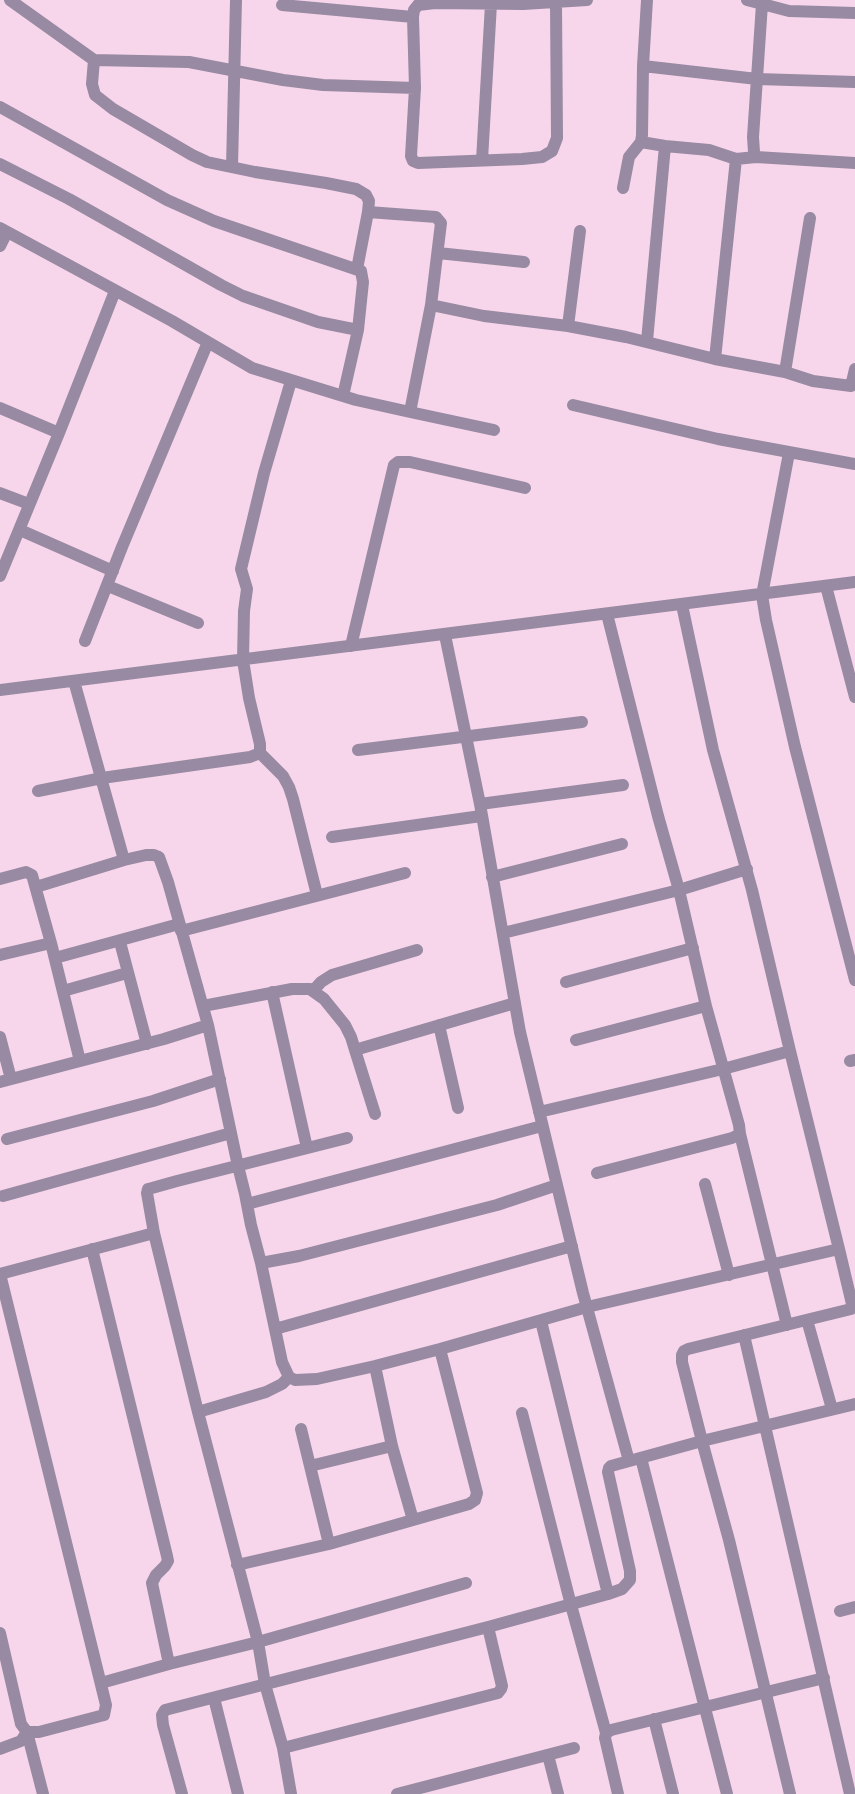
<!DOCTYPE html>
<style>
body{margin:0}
canvas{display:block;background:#f7d6eb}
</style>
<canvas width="855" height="1794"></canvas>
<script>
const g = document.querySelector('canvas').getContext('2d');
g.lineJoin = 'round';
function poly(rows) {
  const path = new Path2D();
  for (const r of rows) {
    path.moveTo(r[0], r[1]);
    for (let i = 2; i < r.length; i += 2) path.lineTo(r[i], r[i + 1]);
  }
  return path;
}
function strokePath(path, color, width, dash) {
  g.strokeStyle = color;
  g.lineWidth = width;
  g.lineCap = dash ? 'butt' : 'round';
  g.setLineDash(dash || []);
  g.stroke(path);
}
strokePath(poly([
 [10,0,94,60,189,62,283,80,323,85,415,88],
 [747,0,789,11,855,13],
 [556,3,557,138,552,151,542,157,522,159,418,163,413,161,411,156,415,88,413,17,414,10,418,5,435,3,523,4,587,0],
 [282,5,413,17],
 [94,60,92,84,95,95,113,109,192,155,207,162,255,172,326,183,356,189,366,195,369,201,368,212,357,269],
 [643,66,757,79,855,82],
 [0,107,167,200,214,221,361,271,363,282,358,330,343,396],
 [641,142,665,146,709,150,736,159,756,157,855,163],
 [756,157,754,152,753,137,762,4],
 [482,160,491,4],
 [0,164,69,199,221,285,243,296,318,322,358,330],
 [232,167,236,0],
 [623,188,629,157,641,142,642,135,643,66,647,0],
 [0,228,172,321,252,368,356,400,410,412,431,305,441,223,436,217,368,212],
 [0,246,7,232],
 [438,253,524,262],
 [431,305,484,316,568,326,626,337,715,359,736,159],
 [568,326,580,231],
 [647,341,665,146],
 [715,359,785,372,813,381,851,386,855,369],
 [785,372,810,218],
 [573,405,718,439,855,464],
 [0,408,59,433,115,291],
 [410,412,494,430],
 [789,453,762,595,766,620,795,747,855,980],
 [0,493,29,504],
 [20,530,113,571],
 [0,576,59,433],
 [108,586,198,623],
 [826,586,855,697],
 [607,614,658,816,679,890,747,869],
 [445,635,480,804,520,1032,583,1293,629,1461],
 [85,641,122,547,208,342],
 [351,646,394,465,398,462,410,462,525,488],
 [74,681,124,860],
 [0,690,855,582],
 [358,750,582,722],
 [260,753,283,776,289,787,293,799,317,895],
 [38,791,102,778,250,757,260,753,260,744,249,698,243,660,244,611,247,589,241,569,264,473,291,381],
 [480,804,623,785],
 [332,837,481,816],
 [492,877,622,844],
 [0,879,26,872,32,875,51,943,80,1061],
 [36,887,124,860,146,855,154,855,159,857,168,882,208,1025,238,1166,245,1194,251,1225,261,1263,282,1362,289,1377,295,1380,317,1379,375,1366,440,1349,587,1307,839,1249,790,1051,752,890,713,750,682,605],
 [181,931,405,873],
 [503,933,679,890,706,1006,739,1125,740,1134,732,1138,597,1173],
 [120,942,147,1044],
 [0,955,51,943],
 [55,958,179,924],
 [566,982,693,948],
 [63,991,127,973],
 [313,991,321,982,332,975,417,950],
 [272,992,307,1148],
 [203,1006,292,989,310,989,324,999,345,1025,351,1037,355,1050,515,1003],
 [439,1025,458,1108],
 [0,1037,11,1079],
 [576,1040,706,1006],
 [355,1050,375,1114],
 [850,1061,855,1060],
 [0,1082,164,1039,208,1025],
 [539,1112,723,1069,790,1051],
 [740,1134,787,1325],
 [7,1139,153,1101,220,1079],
 [705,1184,729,1275],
 [3,1196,231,1133],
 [247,1204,542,1126],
 [92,1249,167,1556,168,1561,165,1566,156,1575,152,1583,169,1664],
 [261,1263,299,1256,497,1205,557,1185],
 [0,1274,154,1233],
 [807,1320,832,1409],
 [275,1329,572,1246],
 [744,1335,850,1794],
 [375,1366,392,1446,413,1520],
 [198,1412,266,1392,282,1384,289,1377],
 [522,1413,571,1605,606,1733],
 [301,1429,329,1544],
 [641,1458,727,1794],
 [310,1466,392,1446],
 [237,1565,329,1544,469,1504,475,1500,477,1493,440,1349],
 [608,1594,622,1589,630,1580,630,1571,608,1472,609,1468,611,1466,702,1441,855,1404],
 [840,1611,855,1607],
 [0,1633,21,1724,27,1732,39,1732,104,1715,106,1705,0,1274],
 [101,1683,169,1664,258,1642,466,1583],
 [214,1698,238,1794],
 [654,1719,673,1794],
 [27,1732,43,1794],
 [283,1748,498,1693,501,1689,502,1686,488,1627],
 [0,1749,21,1741,27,1732],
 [548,1755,558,1794],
 [182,1794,163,1725,162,1715,165,1710,488,1627,608,1594,541,1321],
 [291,1794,283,1748,265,1684,258,1642,198,1412,154,1233,147,1193,148,1189,152,1188,177,1181,347,1138],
 [397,1794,574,1748],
 [618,1794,605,1738,606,1733,611,1730,824,1678],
 [790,1794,729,1540,702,1441,682,1362,682,1355,684,1351,688,1349,851,1309,852,1304,839,1249]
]), '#998aa3', 12);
</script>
